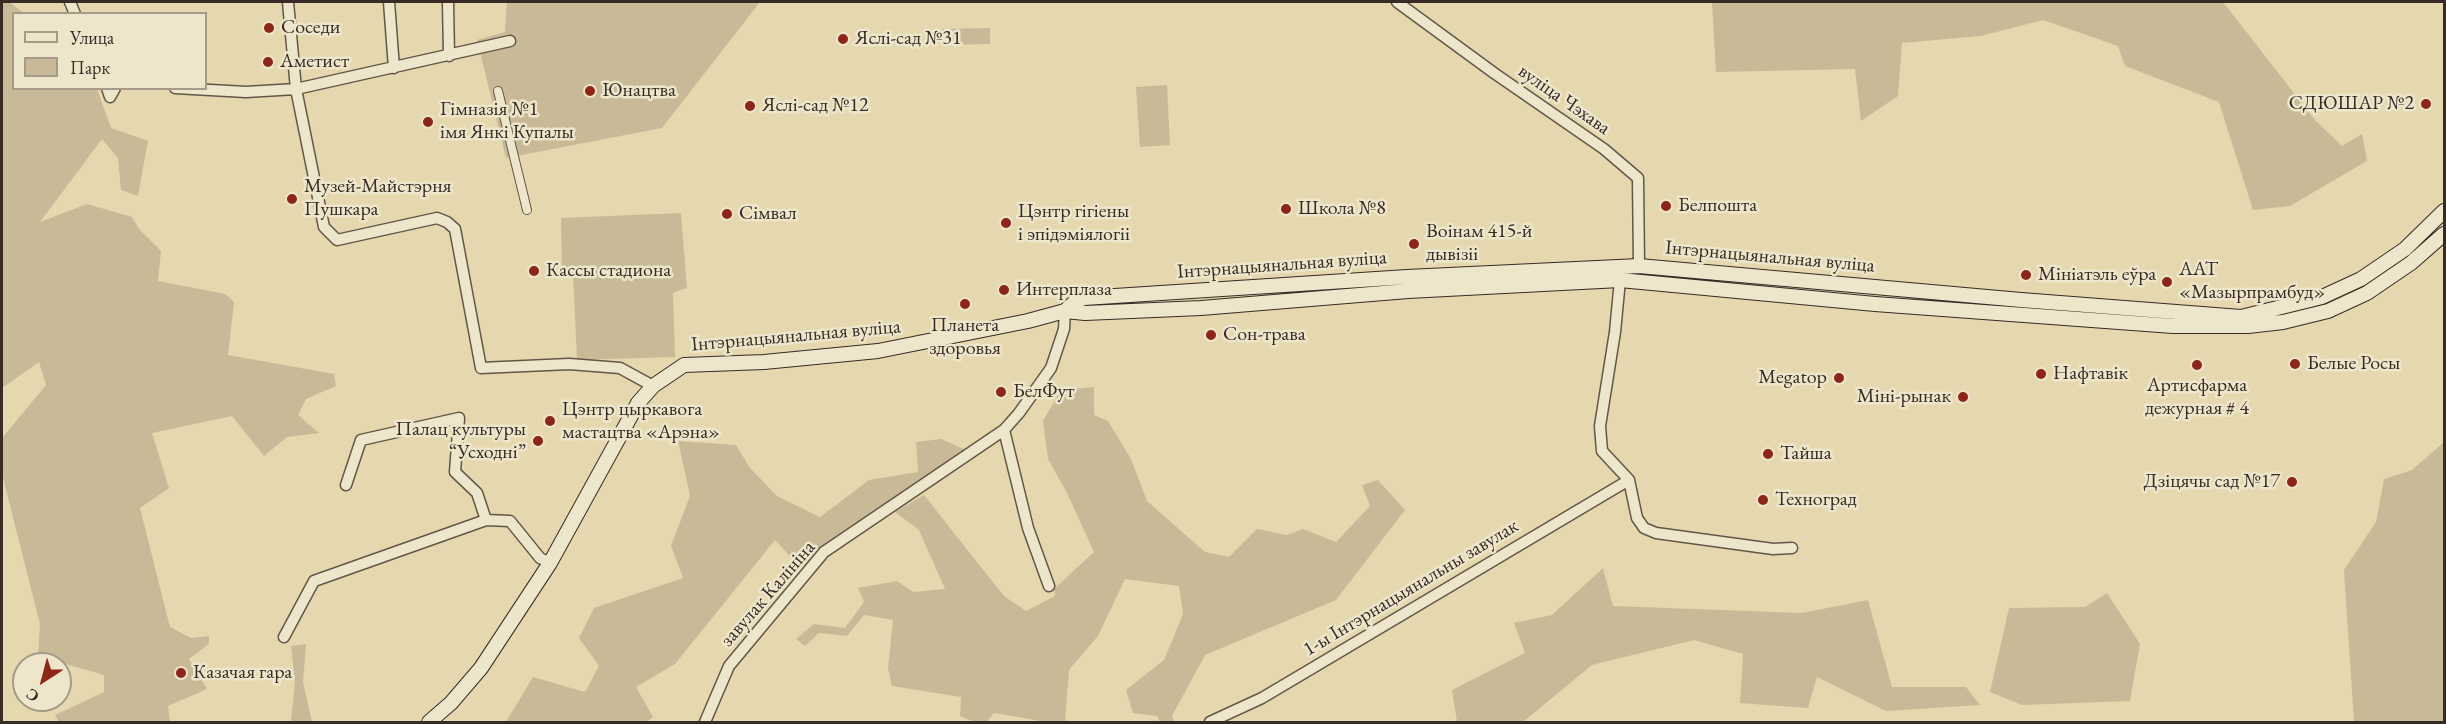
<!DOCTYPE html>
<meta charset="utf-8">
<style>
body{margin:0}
#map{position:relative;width:2446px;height:724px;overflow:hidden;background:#e5d8ae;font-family:"EB Garamond",serif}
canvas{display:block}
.frame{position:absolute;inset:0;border:3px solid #382a25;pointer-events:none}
.legend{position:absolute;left:12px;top:12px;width:195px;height:78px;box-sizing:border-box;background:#eee6ca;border:2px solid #a59b88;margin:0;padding:8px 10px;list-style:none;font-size:18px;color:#382a25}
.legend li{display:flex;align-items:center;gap:12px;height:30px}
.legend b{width:30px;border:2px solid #a59b88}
.north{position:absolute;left:12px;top:652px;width:60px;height:60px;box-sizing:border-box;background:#eee6ca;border:2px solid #a59b88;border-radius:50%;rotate:216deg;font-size:16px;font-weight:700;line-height:24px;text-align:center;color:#382a25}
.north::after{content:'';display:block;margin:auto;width:21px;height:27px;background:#8f2418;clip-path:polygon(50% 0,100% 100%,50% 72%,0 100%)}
</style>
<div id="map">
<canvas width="2446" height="724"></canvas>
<div class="frame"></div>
<ul class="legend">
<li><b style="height:8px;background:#eee6ca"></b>Улица</li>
<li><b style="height:16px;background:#c8ba97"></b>Парк</li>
</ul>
<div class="north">С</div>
</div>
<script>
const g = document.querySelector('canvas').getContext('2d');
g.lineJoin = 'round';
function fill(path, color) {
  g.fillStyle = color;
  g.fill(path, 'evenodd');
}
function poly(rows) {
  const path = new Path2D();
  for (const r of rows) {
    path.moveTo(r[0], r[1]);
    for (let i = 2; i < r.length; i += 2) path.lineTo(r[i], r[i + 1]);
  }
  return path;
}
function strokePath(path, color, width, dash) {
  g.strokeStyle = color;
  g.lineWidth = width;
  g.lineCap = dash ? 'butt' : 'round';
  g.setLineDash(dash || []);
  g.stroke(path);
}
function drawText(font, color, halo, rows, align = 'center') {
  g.font = font + ' "EB Garamond",serif';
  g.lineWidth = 5;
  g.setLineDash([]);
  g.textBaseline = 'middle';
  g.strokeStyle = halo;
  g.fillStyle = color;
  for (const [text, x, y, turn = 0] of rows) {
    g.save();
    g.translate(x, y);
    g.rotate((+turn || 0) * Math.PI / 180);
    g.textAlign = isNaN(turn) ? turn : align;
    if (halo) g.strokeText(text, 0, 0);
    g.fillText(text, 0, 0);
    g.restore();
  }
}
fill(poly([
 [2,2,9,2,24,13,14,14,14,88,97,89,111,128,148,141,138,196,121,190,118,158,102,139,40,222,87,204,132,217,139,229,161,251,158,281,225,294,234,302,228,355,334,374,336,386,306,399,298,415,319,433,287,437,264,456,232,416,152,433,169,488,140,508,170,627,191,638,209,636,209,644,189,659,207,689,168,706,170,722,59,722,55,715,104,692,104,675,38,656,40,624,2,474,2,438,46,385,39,362,2,388],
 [507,2,760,2,662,128,506,158,477,40,505,32],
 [1712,2,2223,2,2315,120,2342,146,2362,134,2367,161,2290,206,2253,210,2219,102,2125,66,2118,46,2043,20,1981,36,1902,43,1898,96,1861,121,1855,69,1716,72],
 [990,28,990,44,943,45,942,29],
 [1167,85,1170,145,1140,147,1136,87],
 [681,213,687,288,673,293,675,357,577,360,573,274,562,270,561,218],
 [1094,387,1094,415,1108,421,1131,459,1147,501,1205,552,1229,557,1257,529,1287,535,1303,529,1336,542,1370,506,1362,485,1378,480,1405,510,1336,600,1205,655,1172,716,1174,722,1160,722,1157,716,1133,713,1126,690,1164,660,1183,614,1179,586,1125,579,1098,636,1069,670,1065,722,1047,722,994,713,987,722,975,722,960,716,961,697,892,686,888,668,893,620,864,615,847,636,819,633,805,646,796,639,814,624,845,628,864,602,858,588,897,581,913,592,945,589,919,530,895,512,924,495,1004,596,1026,611,1055,596,1054,589,1094,552,1067,493,1048,459,1043,421,1061,390],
 [941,439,966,450,823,547,801,568,775,540,675,664,636,687,653,717,646,722,506,722,533,677,585,692,599,666,579,638,594,608,683,578,671,546,690,496,678,441,736,445,750,468,777,496,820,517,869,480,918,472,916,442],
 [2444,442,2444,722,2354,722,2344,570,2376,522,2384,479,2412,470],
 [1603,568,1613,606,1802,613,1868,600,1892,687,1966,687,1980,705,1886,711,1817,677,1808,708,1740,703,1743,654,1694,640,1592,665,1523,722,1457,722,1452,690,1525,653,1514,623,1552,615],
 [2107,593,2140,644,2130,701,2022,705,1990,692,2009,608,2085,607],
 [306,644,303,682,312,722,291,722,295,681,291,646]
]), '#c8ba97');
const pedestrian = poly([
 [498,91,527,210]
]);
const minor = poly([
 [70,2,75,14],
 [288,2,296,89,324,227,337,240,437,218,447,222,455,229,481,368,569,364,620,368,653,386],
 [389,2,394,68],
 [448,2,449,56],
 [1397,2,1494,73,1604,149,1638,178,1639,266],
 [107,88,110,97,115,88],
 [175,88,246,92,296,89,510,41],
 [1620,280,1615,332,1600,426,1602,451,1629,480],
 [1004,430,1028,528,1049,586],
 [346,485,361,440,459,418,455,472,477,493,486,520],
 [284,637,314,581,486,520,510,521,540,558,550,563],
 [705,722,729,666,824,552,1004,430,1019,413,1051,368,1064,329,1065,311],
 [1210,722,1262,698,1629,480,1637,518,1644,528,1656,533,1773,549,1792,548]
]);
const secondary = poly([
 [1065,311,1076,301,1084,298,1407,277,1639,266,2021,300,2241,317,2322,297,2361,279,2405,249,2444,211],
 [429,722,451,703,481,668,550,563,638,403,653,386,684,365,764,362,878,351,1028,321,1065,311,1085,313,1201,308,1408,291,1620,280,1875,304,2173,326,2248,326,2283,322,2328,311,2367,293,2411,263,2444,234]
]);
strokePath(pedestrian, '#635647', 10);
strokePath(minor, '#635647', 13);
strokePath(secondary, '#382a25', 16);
strokePath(pedestrian, '#eee6ca', 8);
strokePath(minor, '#eee6ca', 10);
strokePath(secondary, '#eee6ca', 14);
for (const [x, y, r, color] of [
 [269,28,6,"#8f2418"],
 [843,39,6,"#8f2418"],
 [268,62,6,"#8f2418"],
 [590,91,6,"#8f2418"],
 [2426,104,6,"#8f2418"],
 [750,106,6,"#8f2418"],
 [428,122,6,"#8f2418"],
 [292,199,6,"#8f2418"],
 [1666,206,6,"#8f2418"],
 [1286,209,6,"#8f2418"],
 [727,214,6,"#8f2418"],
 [1006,223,6,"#8f2418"],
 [1414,244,6,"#8f2418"],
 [534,271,6,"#8f2418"],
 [2026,275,6,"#8f2418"],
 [2167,282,6,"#8f2418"],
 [1004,290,6,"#8f2418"],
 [965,304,6,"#8f2418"],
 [1211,335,6,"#8f2418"],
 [2295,364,6,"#8f2418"],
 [2197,365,6,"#8f2418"],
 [2041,374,6,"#8f2418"],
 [1839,378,6,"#8f2418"],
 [1001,392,6,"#8f2418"],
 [1963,397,6,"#8f2418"],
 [550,421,6,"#8f2418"],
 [538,441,6,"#8f2418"],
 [1768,454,6,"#8f2418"],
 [2292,482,6,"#8f2418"],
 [1763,500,6,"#8f2418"],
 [181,673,6,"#8f2418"]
]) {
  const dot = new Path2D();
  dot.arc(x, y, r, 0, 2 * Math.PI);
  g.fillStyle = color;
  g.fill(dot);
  strokePath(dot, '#eee6ca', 2);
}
drawText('20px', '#382a25', '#eee6ca', [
 ["Соседи",281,28],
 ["Яслі-сад №31",855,39],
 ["Аметист",280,62],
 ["Юнацтва",602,91],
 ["СДЮШАР №2",2414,104,"right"],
 ["Яслі-сад №12",762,106],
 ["Гімназія №1",440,110],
 ["імя Янкі Купалы",440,133],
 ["Музей-Майстэрня",304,187],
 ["Пушкара",304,210],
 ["Белпошта",1678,206],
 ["Школа №8",1298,209],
 ["Цэнтр гігіены",1018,212],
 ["і эпідэміялогіі",1018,235],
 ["Сімвал",739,214],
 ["Воінам 415-й",1426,232],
 ["дывізіі",1426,255],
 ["ААТ",2179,270],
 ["«Мазырпрамбуд»",2179,293],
 ["Кассы стадиона",546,271],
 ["Мініатэль еўра",2038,275],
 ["Интерплаза",1016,290],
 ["Планета",965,326,"center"],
 ["здоровья",965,349,"center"],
 ["Сон-трава",1223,335],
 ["Белые Росы",2307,364],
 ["Нафтавік",2053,374],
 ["Megatop",1827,378,"right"],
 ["Артисфарма",2197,386,"center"],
 ["дежурная # 4",2197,409,"center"],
 ["БелФут",1013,392],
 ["Міні-рынак",1951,397,"right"],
 ["Цэнтр цыркавога",562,410],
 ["мастацтва «Арэна»",562,433],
 ["Палац культуры",526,430,"right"],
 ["“Усходні”",526,453,"right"],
 ["Тайша",1780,454],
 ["Дзіцячы сад №17",2280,482,"right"],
 ["Техноград",1775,500],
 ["Казачая гара",193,673]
], 'left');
drawText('20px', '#382a25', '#eee6ca', [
 ["вуліца Чэхава",1564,100,35],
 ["Інтэрнацыянальная вуліца",1770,257,5],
 ["Інтэрнацыянальная вуліца",1282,265,-4],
 ["Інтэрнацыянальная вуліца",796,336,-5],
 ["1-ы Інтэрнацыянальны завулак",1411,588,-31],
 ["завулак Калініна",768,594,-49]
]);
</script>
